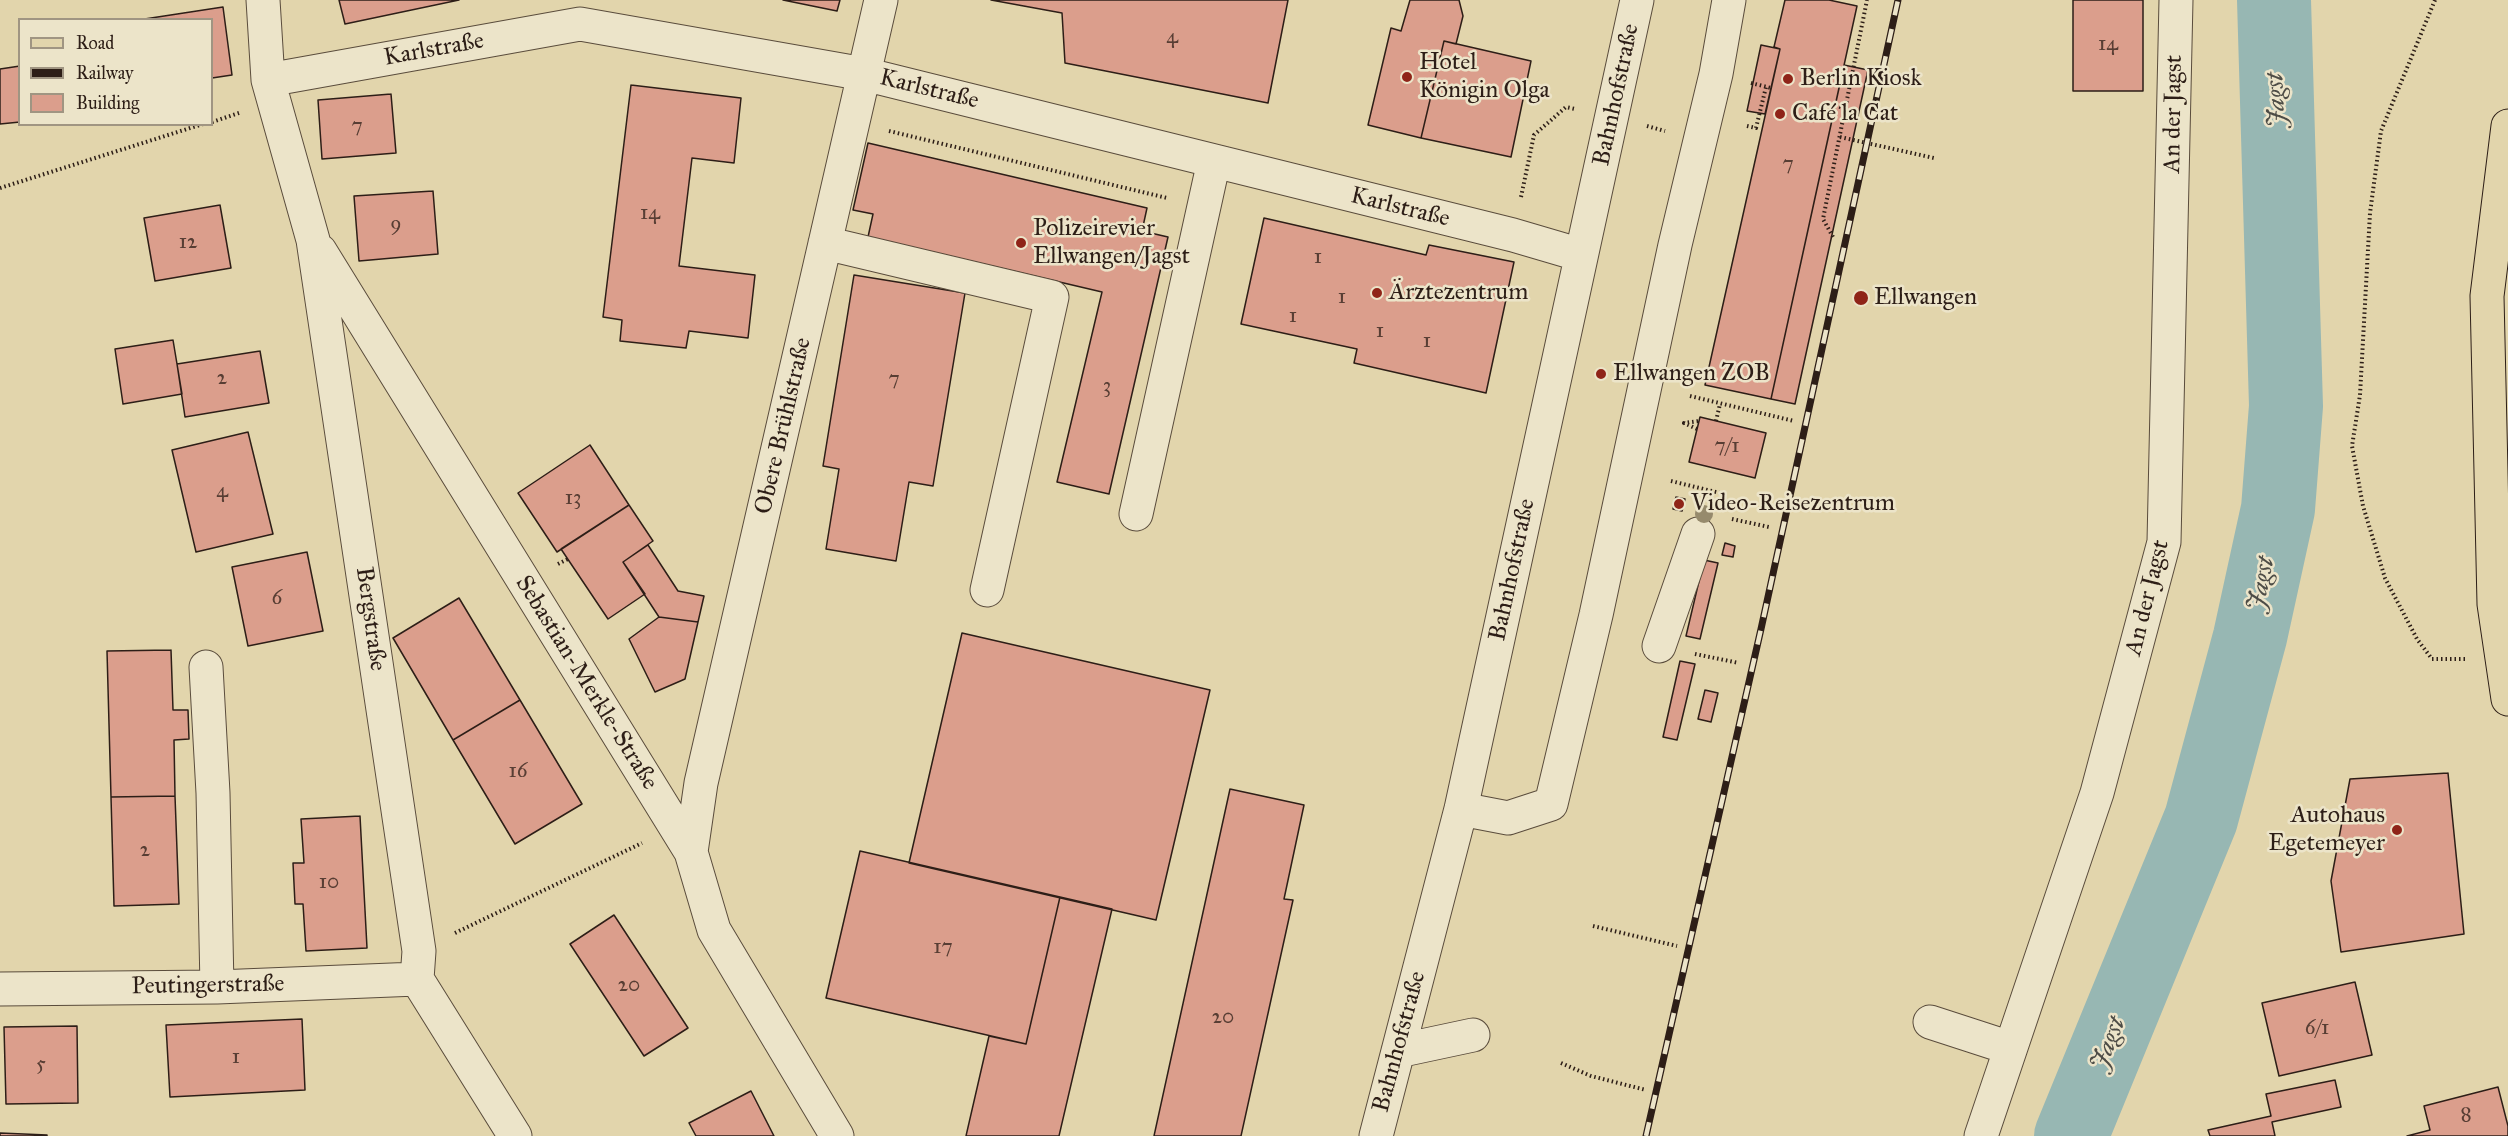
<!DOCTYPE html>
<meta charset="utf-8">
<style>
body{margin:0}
#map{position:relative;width:2508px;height:1136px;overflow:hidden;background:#e2d5ac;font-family:"IM FELL Great Primer",serif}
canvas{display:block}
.legend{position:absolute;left:18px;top:18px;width:195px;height:108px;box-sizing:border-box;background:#ece4c9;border:2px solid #a09582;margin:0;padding:8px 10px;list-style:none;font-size:18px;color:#2d1e17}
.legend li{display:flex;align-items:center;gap:12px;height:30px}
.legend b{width:30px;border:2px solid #a09582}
</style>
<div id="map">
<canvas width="2508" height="1136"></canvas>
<ul class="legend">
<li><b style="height:8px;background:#e2d5ac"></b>Road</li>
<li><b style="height:8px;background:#2d1e17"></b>Railway</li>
<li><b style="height:16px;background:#db9e8c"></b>Building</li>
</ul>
</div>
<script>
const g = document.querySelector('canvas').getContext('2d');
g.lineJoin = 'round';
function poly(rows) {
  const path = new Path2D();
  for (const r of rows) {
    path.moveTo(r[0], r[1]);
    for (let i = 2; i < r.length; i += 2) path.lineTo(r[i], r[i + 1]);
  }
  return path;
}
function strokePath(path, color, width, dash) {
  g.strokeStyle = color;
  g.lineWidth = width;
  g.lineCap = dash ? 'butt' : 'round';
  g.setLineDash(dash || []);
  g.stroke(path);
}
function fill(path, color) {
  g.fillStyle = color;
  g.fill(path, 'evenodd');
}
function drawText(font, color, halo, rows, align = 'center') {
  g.font = font + ' "IM FELL Great Primer",serif';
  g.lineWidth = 5;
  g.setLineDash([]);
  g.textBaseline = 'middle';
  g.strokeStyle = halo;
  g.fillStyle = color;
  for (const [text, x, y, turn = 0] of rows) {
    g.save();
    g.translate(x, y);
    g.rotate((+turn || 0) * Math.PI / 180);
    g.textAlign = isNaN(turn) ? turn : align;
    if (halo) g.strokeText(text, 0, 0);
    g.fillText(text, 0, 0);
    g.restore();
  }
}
strokePath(poly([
 [2071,1136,2201,819,2250,637,2278,509,2286,406,2274,0]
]), '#97b7b3', 74);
const building = poly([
 [339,0,459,0,345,24,339,0],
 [783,0,840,0,837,11,783,0],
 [991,0,1288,0,1268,103,1065,63,1062,13,991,0],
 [1410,0,1459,0,1463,16,1456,44,1444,41,1421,138,1368,125,1391,28,1401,31,1410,0],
 [1785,0,1829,0,1857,6,1771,399,1705,385,1780,49,1774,47,1785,0],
 [2073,0,2143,0,2143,91,2073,91,2073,0],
 [223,7,232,75,212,78,212,20,138,20,223,7],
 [1444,41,1531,61,1511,157,1421,138,1444,41],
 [1761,45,1780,49,1765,114,1747,111,1761,45],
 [1844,65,1868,70,1795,404,1771,399,1844,65],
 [20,66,20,122,0,124,0,69,20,66],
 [631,85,741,98,734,163,692,158,679,266,755,275,748,338,689,331,686,348,620,341,622,320,603,317,631,85],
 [391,94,396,153,322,159,318,100,391,94],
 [868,143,1147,208,1142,231,1168,237,1109,494,1057,482,1102,292,868,237,873,214,853,210,868,143],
 [433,191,438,254,359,261,354,196,433,191],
 [220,205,231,268,155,281,144,218,220,205],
 [1264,218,1426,255,1429,245,1514,262,1486,393,1354,363,1357,349,1241,324,1264,218],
 [854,275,965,293,933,486,909,482,896,561,826,549,839,469,823,466,854,275],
 [173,340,182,394,123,404,115,349,173,340],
 [260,351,269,403,185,417,177,364,260,351],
 [1700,417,1766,433,1755,478,1689,462,1700,417],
 [248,432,273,534,196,552,172,450,248,432],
 [590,445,629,505,557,552,518,493,590,445],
 [1676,497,1685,499,1682,511,1673,509,1676,497],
 [629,505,653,541,623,562,645,594,608,619,561,549,629,505],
 [1725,543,1735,546,1733,557,1722,555,1725,543],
 [648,545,678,591,704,596,698,622,659,617,623,562,648,545],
 [307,552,323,631,248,646,232,567,307,552],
 [1704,560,1718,563,1700,639,1686,636,1704,560],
 [459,598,520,700,453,740,393,638,459,598],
 [659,617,698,622,685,679,655,692,629,639,659,617],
 [962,633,1210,690,1156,920,909,863,962,633],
 [171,650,173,710,188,710,189,739,174,740,175,796,111,797,107,651,171,650],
 [1680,661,1695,664,1677,740,1663,737,1680,661],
 [1705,690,1718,693,1711,722,1698,719,1705,690],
 [520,700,582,804,515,844,453,740,520,700],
 [2448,773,2464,934,2341,952,2331,881,2350,779,2448,773],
 [1230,789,1304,805,1284,899,1293,900,1241,1136,1154,1136,1230,789],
 [175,796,179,904,114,906,111,797,175,796],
 [360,816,367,948,306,951,303,904,295,904,293,863,304,863,301,819,360,816],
 [860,851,1060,897,1026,1044,826,998,860,851],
 [1060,897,1112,909,1059,1136,966,1136,989,1036,1026,1044,1060,897],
 [614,915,688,1028,644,1056,570,944,614,915],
 [2355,982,2372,1055,2279,1076,2262,1003,2355,982],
 [302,1019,305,1090,170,1097,166,1025,302,1019],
 [77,1026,78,1103,6,1104,4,1027,77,1026],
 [2335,1080,2341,1107,2272,1122,2275,1136,2210,1136,2208,1130,2271,1116,2266,1094,2335,1080],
 [2498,1087,2508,1126,2508,1136,2407,1136,2430,1130,2424,1106,2498,1087],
 [751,1091,774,1136,696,1136,689,1123,751,1091],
 [0,1133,47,1135,47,1136,0,1136,0,1133]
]);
fill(building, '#db9e8c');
strokePath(building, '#2d1e17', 1.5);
const minor = poly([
 [263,0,268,80,313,240,419,951,417,979,515,1136],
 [268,80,580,24,864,74,1513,235,1581,255],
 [825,243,1052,297,987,590],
 [320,251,691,852,714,930,837,1136],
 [1136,514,1214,161],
 [1659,646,1698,534],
 [206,667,213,793,217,987],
 [1461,809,1508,818,1551,804,1596,615,1675,245,1716,74,1729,0],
 [691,852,701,783,881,0],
 [0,989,217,987,417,979],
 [1930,1022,2010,1048],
 [1398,1051,1473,1035],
 [1376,1136,1461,809,1637,0],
 [1981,1136,2097,793,2164,542,2176,0]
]);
const major = poly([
 [2508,126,2487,296,2494,604,2508,699]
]);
strokePath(minor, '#5a4c3c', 35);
strokePath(major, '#2d1e17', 35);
strokePath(poly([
 [2435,0,2381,131,2370,213,2360,395,2352,446,2363,506,2385,578,2417,639,2432,659,2466,659],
 [1751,83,1771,88],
 [1835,105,1846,109],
 [212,122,239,113],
 [1647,126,1665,131],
 [1747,126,1756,128,1766,87],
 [889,131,1167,198],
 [1840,137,1934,158],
 [0,188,203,124],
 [1521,197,1534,135,1566,107,1575,109],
 [1833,237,1823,219,1867,0],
 [1690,396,1794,421],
 [1716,421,1720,404],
 [1697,429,1684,423,1699,421],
 [1671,481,1724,494,1722,506],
 [1732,519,1769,527],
 [558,564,568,559],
 [1695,654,1739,663],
 [1593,926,1677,946],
 [455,933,642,843],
 [1561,1063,1591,1076,1646,1090]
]), '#2d1e17', 4, [1.5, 3]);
strokePath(minor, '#ece4c9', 33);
strokePath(major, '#e2d5ac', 33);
const rail = poly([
 [1646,1136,1761,629,1898,0]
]);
strokePath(rail, '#2d1e17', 7);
strokePath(rail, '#ece4c9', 4.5, [14]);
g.fillStyle = '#968a6c';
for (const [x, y] of [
 [1704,514]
]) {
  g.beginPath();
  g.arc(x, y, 9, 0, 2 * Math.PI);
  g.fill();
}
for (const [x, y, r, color] of [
 [1407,77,6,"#8f2418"],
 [1788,79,6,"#8f2418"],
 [1780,114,6,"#8f2418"],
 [1021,243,6,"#8f2418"],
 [1377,293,6,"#8f2418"],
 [1861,298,8,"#8f2418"],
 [1601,374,6,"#8f2418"],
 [1679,504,6,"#8f2418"],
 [2397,830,6,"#8f2418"]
]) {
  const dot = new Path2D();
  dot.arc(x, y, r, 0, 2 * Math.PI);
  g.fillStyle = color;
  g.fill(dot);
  strokePath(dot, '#ece4c9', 2);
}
drawText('21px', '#583e34', null, [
 ["4",1172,38],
 ["14",2108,45],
 ["7",357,127],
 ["7",1788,165],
 ["14",650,214],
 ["9",396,225],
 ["12",188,243],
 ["1",1318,258],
 ["1",1342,298],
 ["1",1293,317],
 ["1",1380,332],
 ["1",1427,342],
 ["2",222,379],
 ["7",894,380],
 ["3",1107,387],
 ["7/1",1727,447],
 ["4",222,492],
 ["13",573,499],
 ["6",277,599],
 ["16",518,772],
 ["2",145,851],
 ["10",329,883],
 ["17",943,948],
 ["20",629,986],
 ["20",1223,1018],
 ["6/1",2317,1029],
 ["1",236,1058],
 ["5",41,1065],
 ["8",2466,1116]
]);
drawText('24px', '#2d1e17', '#ece4c9', [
 ["Karlstraße",434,50,-10],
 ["Karlstraße",929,90,14],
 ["Bahnhofstraße",1617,95,-78],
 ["An der Jagst",2174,114,-89],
 ["Karlstraße",1400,208,14],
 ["Obere Brühlstraße",784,426,-77],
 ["Bahnhofstraße",1513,570,-78],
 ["An der Jagst",2148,598,-76],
 ["Bergstraße",370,619,82],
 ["Sebastian-Merkle-Straße",586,683,58],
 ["Peutingerstraße",208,986,-1],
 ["Bahnhofstraße",1400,1042,-75]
]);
drawText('24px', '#2d1e17', '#ece4c9', [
 ["Hotel",1419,63],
 ["Königin Olga",1419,91],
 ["Berlin Kiosk",1800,79],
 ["Café la Cat",1792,114],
 ["Polizeirevier",1033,229],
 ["Ellwangen/Jagst",1033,257],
 ["Ärztezentrum",1389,293],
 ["Ellwangen",1874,298],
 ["Ellwangen ZOB",1613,374],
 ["Video-Reisezentrum",1691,504],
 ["Autohaus",2385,816,"right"],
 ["Egetemeyer",2385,844,"right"]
], 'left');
drawText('italic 26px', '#4d4c46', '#ece4c9', [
 ["Jagst",2277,100,-92],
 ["Jagst",2262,584,-78],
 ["Jagst",2109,1044,-68]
]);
</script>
